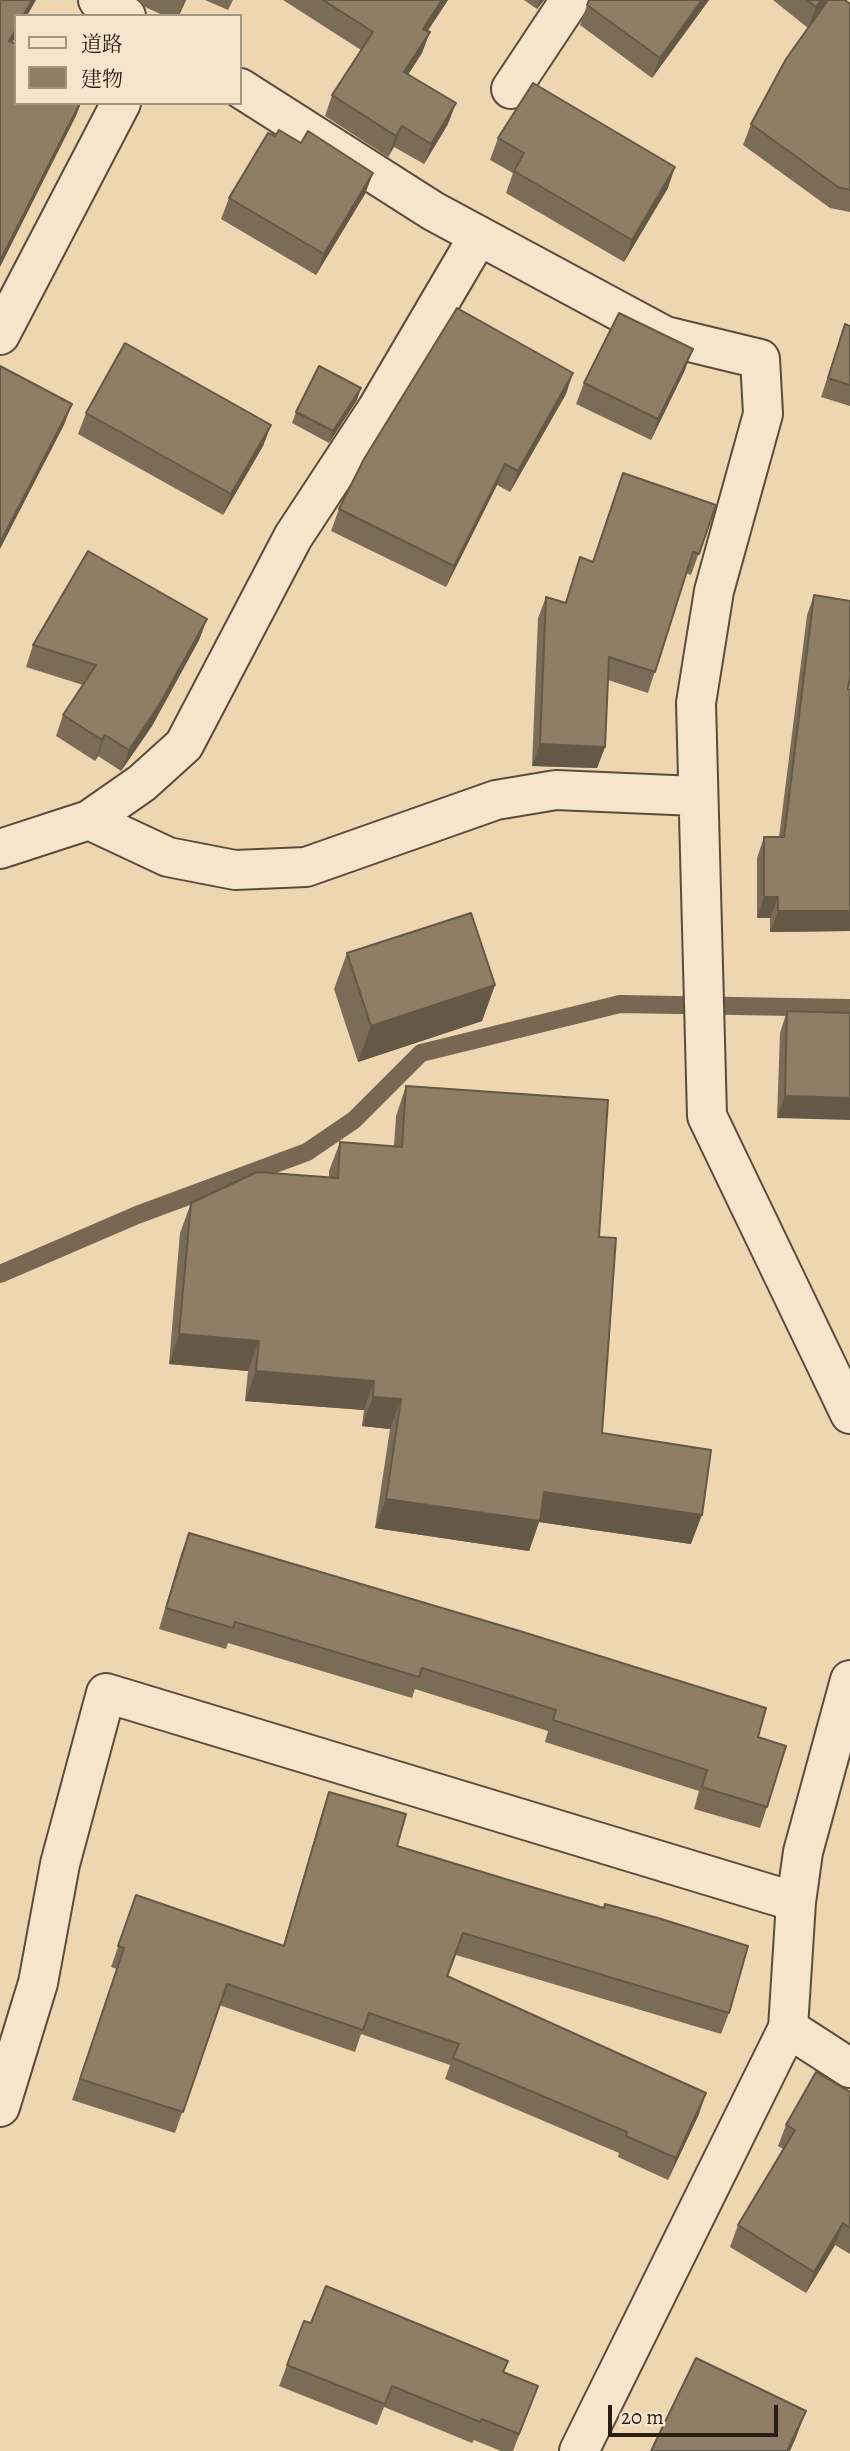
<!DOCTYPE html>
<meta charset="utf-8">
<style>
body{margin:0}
#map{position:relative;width:850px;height:2451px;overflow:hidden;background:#eed7b0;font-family:Alegreya,"Noto Serif JP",serif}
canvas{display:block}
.legend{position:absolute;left:14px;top:14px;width:228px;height:91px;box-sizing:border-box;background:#f4e5cc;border:2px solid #a29583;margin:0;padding:9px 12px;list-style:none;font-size:21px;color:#281e16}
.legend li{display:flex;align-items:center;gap:14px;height:35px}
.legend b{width:35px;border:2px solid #a29583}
.scale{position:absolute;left:608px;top:2405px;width:170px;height:32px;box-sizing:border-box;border:4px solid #281e16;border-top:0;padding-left:9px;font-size:21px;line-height:24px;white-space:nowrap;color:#281e16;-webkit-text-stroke:5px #f4e5cc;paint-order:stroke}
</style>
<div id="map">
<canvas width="850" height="2451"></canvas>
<ul class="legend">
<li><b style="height:9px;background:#f4e5cc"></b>道路</li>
<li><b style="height:19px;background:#8f7e66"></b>建物</li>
</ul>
<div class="scale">20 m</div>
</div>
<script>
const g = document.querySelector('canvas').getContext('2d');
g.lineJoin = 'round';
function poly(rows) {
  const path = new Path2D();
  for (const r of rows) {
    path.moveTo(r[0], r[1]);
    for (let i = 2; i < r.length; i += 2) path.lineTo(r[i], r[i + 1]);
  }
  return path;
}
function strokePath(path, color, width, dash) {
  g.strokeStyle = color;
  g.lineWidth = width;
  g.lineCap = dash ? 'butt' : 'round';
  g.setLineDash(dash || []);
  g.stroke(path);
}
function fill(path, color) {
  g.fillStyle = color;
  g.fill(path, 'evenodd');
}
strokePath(poly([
 [0,1274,137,1215,307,1152,354,1120,421,1053,620,1004,850,1008]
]), '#776753', 18);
const minor = poly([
 [98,0,126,16],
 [240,88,433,211,665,336,760,359,763,414,714,591,696,703,707,1116,850,1414],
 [511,89,570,0],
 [0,335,121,103],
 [89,820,142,783,184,745,293,537,377,409,478,237],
 [0,849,89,820,168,857,235,870,306,867,496,800,556,790,696,796],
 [788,2028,850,2068],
 [0,2107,38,1983,60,1864,106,1693,796,1902],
 [579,2451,788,2028,796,1902,803,1852,850,1680]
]);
strokePath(minor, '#5a4c3c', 42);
strokePath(minor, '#f4e5cc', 38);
fill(poly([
 [139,0,186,0,179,16,165,16,145,7],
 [205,0,233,0,228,10],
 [283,0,448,0,427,31,422,53,408,74,448,124,424,164,394,147,388,157,325,116,332,95,361,50],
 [524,0,544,0,537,9],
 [709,0,652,78,580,25,587,5],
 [773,0,845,0,850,4,850,212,830,208,743,145,751,124,808,28],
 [275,136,301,143,373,173,365,194,316,275,221,219,229,198],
 [498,138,668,188,624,262,506,193,513,173,490,160],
 [845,324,850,326,850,406,821,397],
 [685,370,651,440,576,404,584,383],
 [566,394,510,492,497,485,446,587,331,531,339,509],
 [357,400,329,443,292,423,296,412],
 [86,413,271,425,263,446,223,515,78,434],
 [623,473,716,505,691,575,686,573,648,693,608,680,605,747,597,768,532,766,538,618,546,597,565,603,580,557,593,561],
 [814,595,848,689,850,690,850,931,770,932,770,918,757,918,757,858,764,837,779,837,807,615],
 [207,619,199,640,152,726,121,771,98,756,95,761,56,736,63,715,83,685,26,667,33,645],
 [347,953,495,985,482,1021,358,1062,334,989],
 [787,1011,850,1013,777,1118,780,1033],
 [406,1086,599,1237,602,1433,691,1544,539,1522,529,1551,375,1528,390,1429,362,1426,364,1410,245,1401,248,1371,169,1364,180,1233,191,1203,329,1177,329,1171,340,1142,394,1146,396,1116],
 [189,1533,758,1737,767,1807,760,1828,694,1809,699,1791,545,1742,548,1731,415,1689,412,1698,228,1643,226,1649,159,1629,181,1554],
 [329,1792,397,1846,729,2013,721,2034,456,1955,448,1977,699,2114,668,2180,618,2157,619,2153,445,2079,450,2065,361,2034,355,2052,219,2005,175,2133,72,2100,117,1969,111,1967,136,1895,283,1946,322,1813],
 [850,2092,850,2254,835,2245,806,2293,730,2247,738,2225,783,2149,778,2146,786,2125],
 [311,2323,504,2372,530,2407,513,2451,501,2451,474,2440,472,2443,384,2407,377,2425,279,2386,287,2365]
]), '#7b6c58');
fill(poly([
 [32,0,36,0,27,16,23,16],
 [184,0,186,0,178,16],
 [442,0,448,0,416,49,423,29],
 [540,0,544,0,537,9],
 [702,0,709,0,652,78,660,58],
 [821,0,828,0,808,28,816,7],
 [16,29,16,36,2,61,9,41],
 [430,32,422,53,397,92,404,72],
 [80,103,81,103,76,116,0,267,0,261],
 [456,103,448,124,424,164,431,144],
 [402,126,394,147,388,157,396,136],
 [675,167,668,188,624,262,632,240],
 [373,173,365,194,316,275,324,254],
 [693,349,685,370,651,440,658,419],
 [573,373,566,394,510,492,518,471],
 [361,388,357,400,329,443,333,431],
 [72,404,64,425,0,549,0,543],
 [271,425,263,446,223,515,231,494],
 [505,464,497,485,446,587,454,566],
 [207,619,199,640,152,726,121,771,129,750],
 [105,735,98,756,95,761,102,740],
 [540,744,605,747,597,768,532,766],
 [764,897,778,897,770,918,757,918],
 [778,911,850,911,850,931,770,932],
 [495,985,482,1021,358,1062,371,1026],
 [785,1096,850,1098,850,1120,777,1118],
 [179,1334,259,1341,248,1371,169,1364],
 [256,1371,374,1381,364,1410,245,1401],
 [373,1397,401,1399,390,1429,362,1426],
 [544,1492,702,1515,691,1544,539,1522,529,1551,375,1528,386,1499],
 [706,2093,699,2114,668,2180,676,2158],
 [843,2223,835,2245,806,2293,814,2272],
 [806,2411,795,2440,790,2451,787,2451]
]), '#645847');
const building = poly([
 [0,0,32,0,23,16,16,16,16,29,9,41,16,44,16,103,80,103,0,261,0,0],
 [323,0,442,0,423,29,430,32,404,72,456,103,431,144,402,126,396,136,332,95,373,32,323,0],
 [589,0,702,0,660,58,587,5,589,0],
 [807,0,821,0,816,7,807,0],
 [828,0,845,0,850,4,850,190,838,187,751,124,786,59,828,0],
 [533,83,675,167,632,240,514,171,524,153,498,138,533,83],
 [279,130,301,143,308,131,373,173,324,254,229,198,268,133,275,136,279,130],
 [457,308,573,373,518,471,505,464,454,566,339,509,364,459,457,308],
 [619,313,693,349,658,419,584,383,619,313],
 [845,324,850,326,850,385,828,378,845,324],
 [125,343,271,425,231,494,86,413,125,343],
 [0,366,72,404,0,543,0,366],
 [319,366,361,388,333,431,296,412,319,366],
 [623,473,716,505,699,554,693,552,655,672,609,657,605,747,540,744,546,597,566,603,580,557,593,562,623,473],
 [88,551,207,619,159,705,129,750,105,735,102,740,63,715,96,665,33,645,88,551],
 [814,595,850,601,850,677,848,689,850,690,850,911,778,911,778,897,764,897,764,837,784,837,814,595],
 [471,913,495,985,371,1026,347,953,471,913],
 [787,1011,850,1013,850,1098,785,1096,787,1011],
 [406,1086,608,1100,599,1237,616,1238,602,1433,711,1450,702,1515,544,1492,540,1521,386,1499,401,1399,373,1397,374,1381,256,1371,259,1341,179,1334,191,1203,257,1172,338,1178,340,1142,402,1147,406,1086],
 [189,1533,523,1632,766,1708,758,1737,786,1746,767,1807,702,1787,707,1770,553,1720,556,1710,422,1668,419,1677,235,1622,233,1628,166,1608,189,1533],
 [329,1792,406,1814,397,1846,535,1888,604,1908,605,1904,658,1918,748,1946,729,2013,463,1933,447,1976,706,2093,676,2158,626,2136,627,2132,453,2058,459,2044,369,2013,363,2030,227,1984,183,2112,80,2079,124,1948,118,1946,136,1895,284,1946,329,1792],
 [816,2072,850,2092,850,2228,843,2223,814,2272,738,2225,795,2130,786,2125,816,2072],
 [326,2286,508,2361,503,2372,538,2386,519,2434,482,2419,480,2422,392,2386,385,2404,287,2365,304,2321,311,2323,326,2286],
 [696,2358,806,2411,787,2451,651,2451,696,2358]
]);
fill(building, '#8f7e66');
strokePath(building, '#645847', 2);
</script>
